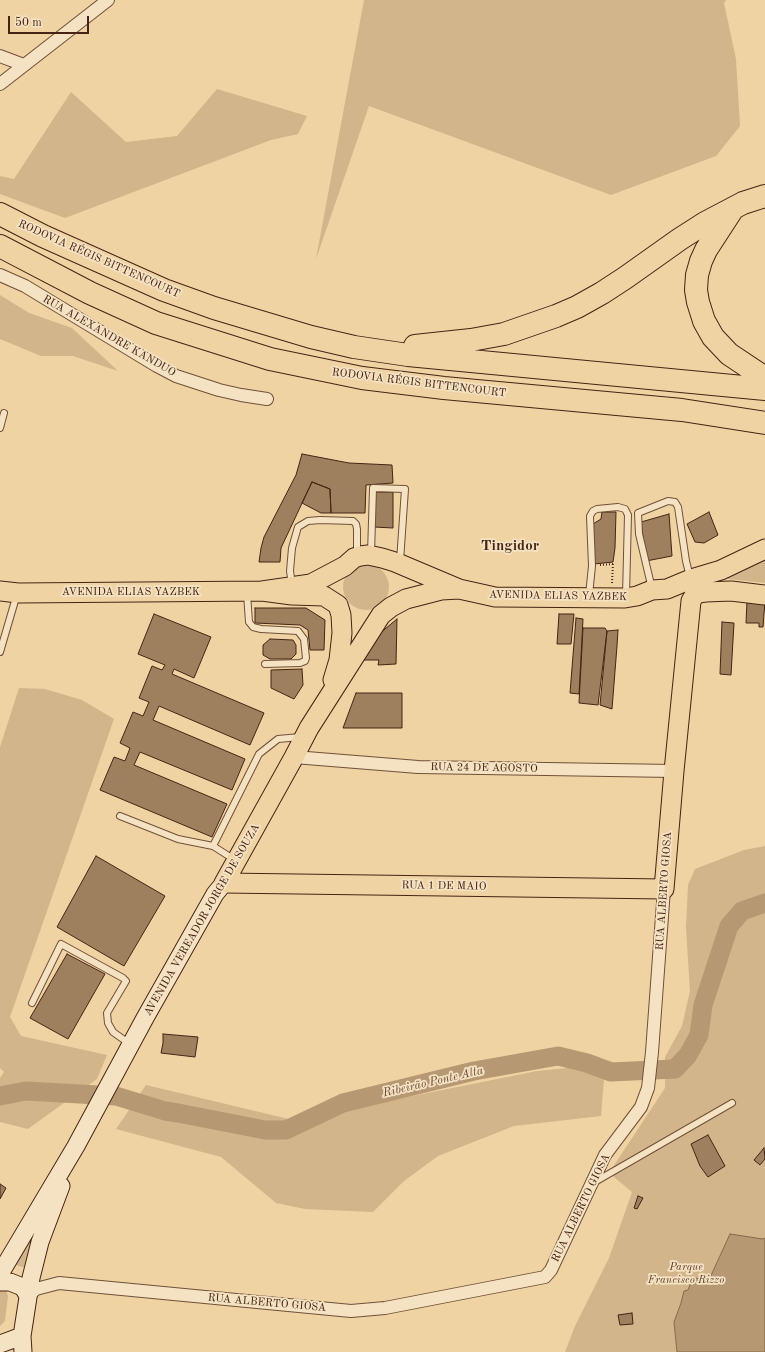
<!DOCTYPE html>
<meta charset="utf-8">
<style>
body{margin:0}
#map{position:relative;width:765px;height:1352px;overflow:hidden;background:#efd3a3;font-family:"Old Standard TT",serif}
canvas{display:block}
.scale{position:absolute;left:8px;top:16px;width:81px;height:18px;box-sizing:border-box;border:2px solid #462414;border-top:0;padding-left:5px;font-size:12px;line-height:14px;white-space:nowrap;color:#462414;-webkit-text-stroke:3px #f5e2c3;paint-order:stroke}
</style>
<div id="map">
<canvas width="765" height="1352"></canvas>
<div class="scale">50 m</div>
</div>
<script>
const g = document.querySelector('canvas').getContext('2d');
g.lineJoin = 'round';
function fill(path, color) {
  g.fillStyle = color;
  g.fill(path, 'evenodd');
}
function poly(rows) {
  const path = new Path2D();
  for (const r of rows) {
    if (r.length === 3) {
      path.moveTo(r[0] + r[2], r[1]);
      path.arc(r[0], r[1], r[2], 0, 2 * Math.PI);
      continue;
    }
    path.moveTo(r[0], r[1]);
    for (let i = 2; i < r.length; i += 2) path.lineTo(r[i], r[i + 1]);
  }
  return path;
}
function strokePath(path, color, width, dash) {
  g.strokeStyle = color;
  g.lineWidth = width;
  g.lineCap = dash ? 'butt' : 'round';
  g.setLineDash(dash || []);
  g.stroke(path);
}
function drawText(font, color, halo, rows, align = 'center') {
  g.font = font + ' "Old Standard TT",serif';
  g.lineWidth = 3.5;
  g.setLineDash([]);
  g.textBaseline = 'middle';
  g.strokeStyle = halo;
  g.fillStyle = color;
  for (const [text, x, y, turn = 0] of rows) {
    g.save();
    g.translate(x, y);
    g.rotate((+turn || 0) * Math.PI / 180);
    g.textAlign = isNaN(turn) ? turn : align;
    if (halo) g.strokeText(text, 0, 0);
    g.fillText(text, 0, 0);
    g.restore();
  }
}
fill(poly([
 [364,0,726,0,724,3,736,59,740,126,716,156,611,195,369,106,316,259],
 [217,89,307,116,298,134,271,140,65,218,0,194,0,176,14,179,71,92,126,142,177,136],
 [0,295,29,313,72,328,118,371,73,356,41,356,0,339],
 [765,559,765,583,728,579,728,575],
 [366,587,23],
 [19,688,45,689,82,700,114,719,10,1017,21,1036,107,1055,97,1079,28,1129,0,1122,0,1078,4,1072,0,1068,0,747],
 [765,846,765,1352,565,1352,575,1326,609,1258,632,1192,609,1173,665,1088,665,1057,682,1026,690,991,686,928,688,885,695,869,744,850],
 [577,1067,604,1079,601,1116,514,1126,438,1156,404,1181,373,1212,305,1209,276,1203,221,1157,116,1129,146,1085,293,1120,537,1071],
 [37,1222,27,1268,15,1265],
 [4,1285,8,1296,5,1321,0,1326,0,1286]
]), '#d2b58b');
const water = poly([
 [730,1234,763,1239,765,1238,765,1352,677,1352,674,1322,681,1303,684,1291,688,1290,693,1277,708,1282,730,1234]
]);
fill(water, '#b69872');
strokePath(water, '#896a4c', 1);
strokePath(poly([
 [0,1096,26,1091,116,1096,165,1111,178,1113,265,1130,286,1130,343,1103,474,1071,558,1056,587,1063,611,1072,675,1069,688,1055,699,1035,703,1005,729,926,742,911,765,903]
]), '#b69872', 19);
const building = poly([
 [302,454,349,463,392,465,393,483,366,485,365,513,331,513,330,489,312,482,281,548,280,562,259,562,261,548,264,537,296,475,302,454],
 [312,482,330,489,331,513,321,513,302,503,312,482],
 [374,492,393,492,393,528,374,527,374,492],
 [602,512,616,512,615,548,613,562,594,564,593,524,601,519,602,512],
 [709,512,718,535,704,543,695,542,687,524,709,512],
 [669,514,672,556,646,561,641,522,669,514],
 [747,600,765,601,763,627,759,627,759,623,746,623,747,600],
 [255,608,306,608,325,620,324,650,310,650,308,630,300,625,255,623,255,608],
 [154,614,211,637,194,678,174,669,172,674,264,713,250,745,159,706,153,720,245,759,232,790,140,752,134,765,227,804,212,837,100,790,114,757,125,761,130,748,120,743,133,712,143,716,149,702,139,698,152,666,162,670,165,665,138,654,154,614],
 [559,614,574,614,571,644,557,644,559,614],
 [576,618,583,619,579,694,570,693,576,618],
 [397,619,396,664,378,665,379,660,363,660,379,634,397,619],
 [722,622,734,623,731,675,720,674,722,622],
 [583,628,605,628,607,631,598,705,579,703,583,628],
 [618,630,617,646,612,709,600,705,607,631,618,630],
 [270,639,293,640,296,645,296,654,291,659,270,659,263,655,263,645,270,639],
 [302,669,303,685,294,699,271,688,271,670,302,669],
 [356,693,402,693,402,728,343,728,356,693],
 [96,856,165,896,124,966,57,927,96,856],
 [67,954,105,974,68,1039,30,1018,67,954],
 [163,1034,198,1037,195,1057,161,1053,163,1043,163,1034],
 [708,1135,725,1166,708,1177,700,1166,691,1144,708,1135],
 [764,1148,765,1159,760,1165,754,1160,764,1148],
 [0,1184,6,1188,0,1199,0,1184],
 [638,1196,643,1198,637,1209,634,1208,638,1196],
 [632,1313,633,1324,620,1325,618,1315,632,1313]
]);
fill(building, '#9e7f5e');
strokePath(building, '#462414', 1);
const service = poly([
 [0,428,4,413],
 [371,554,373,488,405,489,400,561],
 [292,585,290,571,292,548,298,527,308,521,320,520,353,521,356,524,357,529,357,555],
 [652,589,639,534,638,513,668,501,675,502,678,507,686,561,690,577],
 [247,594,249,622,253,627,261,629,298,631,304,639,306,658,305,661,300,663,265,664],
 [589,595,592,566,590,516,593,511,597,509,618,507,625,509,628,515,626,595],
 [0,652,17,594],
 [120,816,178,839,213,846],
 [235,860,213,846,259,754,278,739,300,737],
 [32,1003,61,944,123,978,126,981,107,1013,108,1023,113,1032,130,1044],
 [593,1183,732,1103]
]);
const minor = poly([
 [0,56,24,65],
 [0,84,108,0],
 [0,275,25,286,157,366,176,376,219,390,241,395,267,399],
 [294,757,418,767,674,771],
 [28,1296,36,1289,59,1283,351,1311,385,1308,545,1277,551,1270,605,1155,641,1107,648,1088,652,1052,664,889]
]);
const secondary = poly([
 [0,1274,76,1146,145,1018,215,894,224,883],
 [0,1282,10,1282,20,1286,24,1289,28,1296],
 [0,1344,22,1336],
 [23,1352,22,1336,31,1278,40,1242,61,1186]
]);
const primary = poly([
 [459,589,441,590,406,599,391,607,381,615,309,728,294,757,224,883,664,889,674,771,691,601,694,596,698,593,706,592,731,591,765,595],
 [0,591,18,593,262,591,292,595,324,596,338,605],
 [262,591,311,584,345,566,354,558,360,556,368,555,382,558,395,562,459,589,495,597,625,598,637,596,652,590,667,589,691,579,721,570,765,549],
 [333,680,339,660,342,633,341,615,338,605]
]);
const motorway = poly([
 [732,210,706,250,701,261,697,275,696,290,698,302,704,321,713,337,729,354,765,378],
 [0,214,43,236,164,290,214,308,311,337,354,347,408,355,765,389],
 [0,246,90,293,156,323,270,359,362,378,444,388,682,410,765,423],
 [415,346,471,340,504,334,556,316,577,307,602,293,625,278,680,239,705,223,743,203,765,196]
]);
strokePath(service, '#705038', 8);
strokePath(minor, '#705038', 14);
strokePath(secondary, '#462414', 19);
strokePath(primary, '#462414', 21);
strokePath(motorway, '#462414', 24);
strokePath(poly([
 [600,565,613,564],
 [612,583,613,562]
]), '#462414', 2, [1, 2]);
strokePath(service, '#f5e2c3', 6);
strokePath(minor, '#f5e2c3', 12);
strokePath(secondary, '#f5e2c3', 17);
strokePath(primary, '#efd3a3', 19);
strokePath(motorway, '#efd3a3', 22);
drawText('11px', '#462414', '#f5e2c3', [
 ["RODOVIA RÉGIS BITTENCOURT",99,259,24],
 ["RUA ALEXANDRE KANDUO",109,336,30],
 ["RODOVIA RÉGIS BITTENCOURT",419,383,7],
 ["AVENIDA ELIAS YAZBEK",131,592],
 ["AVENIDA ELIAS YAZBEK",558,596,1],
 ["RUA 24 DE AGOSTO",484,768,1],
 ["RUA 1 DE MAIO",444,886,1],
 ["RUA ALBERTO GIOSA",664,891,-86],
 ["AVENIDA VEREADOR JORGE DE SOUZA",202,920,-60],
 ["RUA ALBERTO GIOSA",581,1208,-64],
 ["RUA ALBERTO GIOSA",267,1303,5]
]);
drawText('italic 11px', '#62412c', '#f5e2c3', [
 ["Parque",686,1267],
 ["Francisco Rizzo",686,1280]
]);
drawText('italic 12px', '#684730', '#f5e2c3', [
 ["Ribeirão Ponte Alta",433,1082,-13]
]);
drawText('bold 15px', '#462414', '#f5e2c3', [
 ["Tingidor",510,546]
]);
</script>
